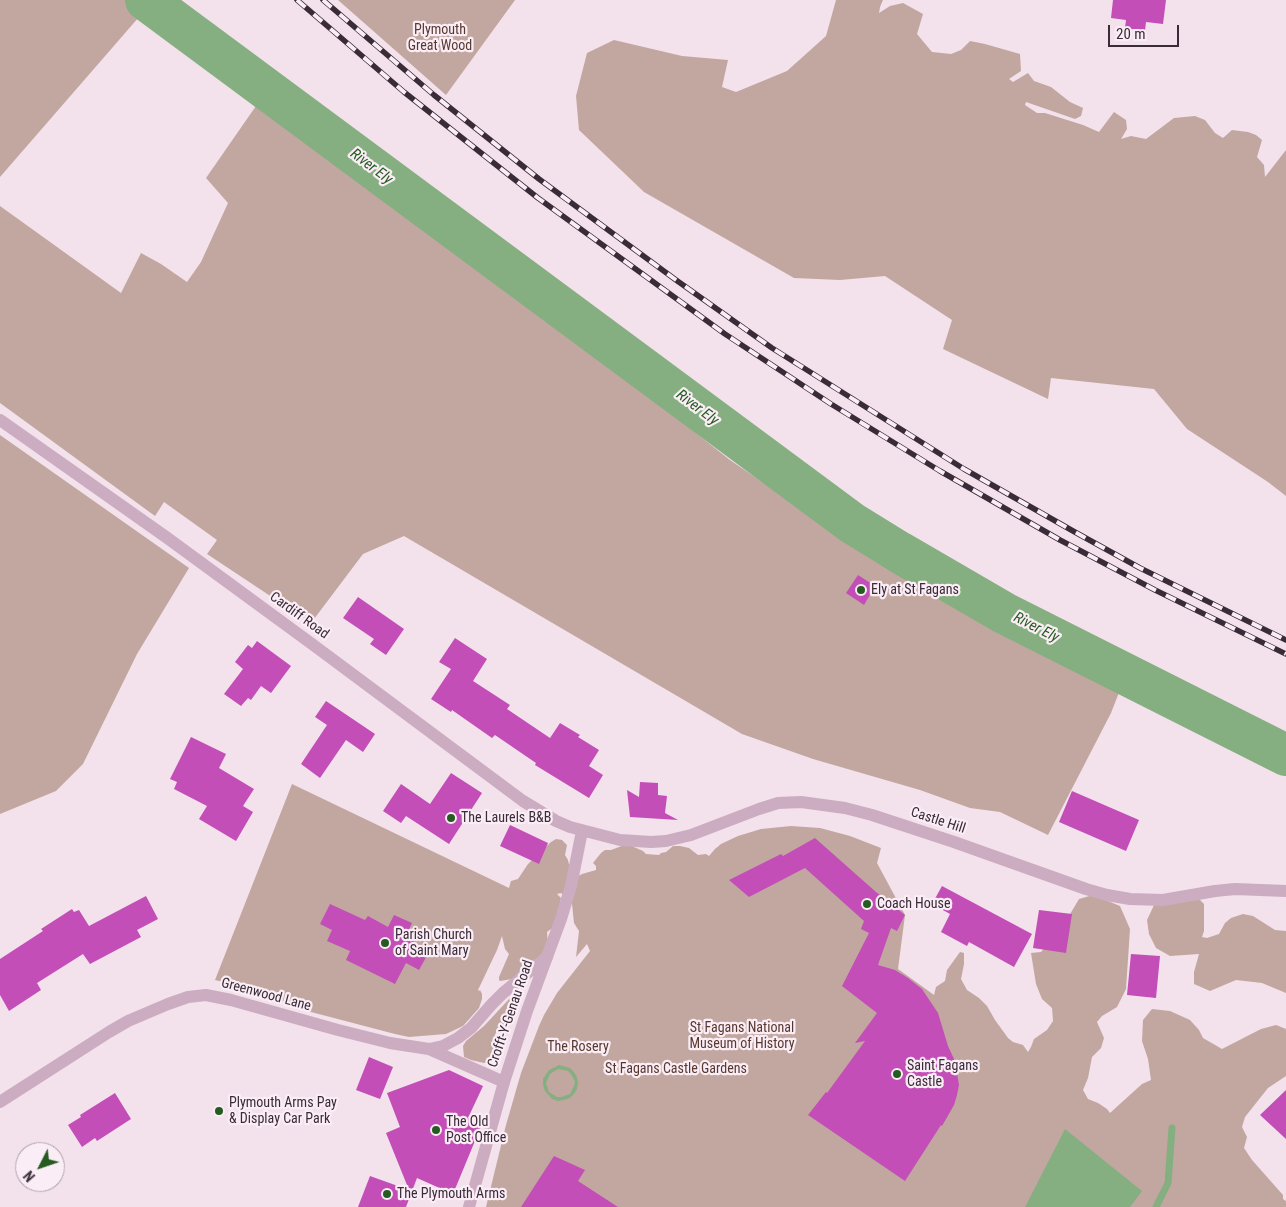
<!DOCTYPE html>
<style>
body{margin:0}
#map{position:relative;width:1286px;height:1207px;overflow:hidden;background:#f3e1ec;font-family:"Roboto Condensed",sans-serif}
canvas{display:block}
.north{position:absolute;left:15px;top:1142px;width:50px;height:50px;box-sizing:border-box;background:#faedf5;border:1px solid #ad9fa9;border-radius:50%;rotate:229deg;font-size:14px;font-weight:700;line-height:20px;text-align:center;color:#392b37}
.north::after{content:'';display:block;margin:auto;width:18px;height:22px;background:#255a21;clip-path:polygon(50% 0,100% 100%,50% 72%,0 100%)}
.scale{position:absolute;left:1108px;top:25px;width:71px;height:22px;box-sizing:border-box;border:2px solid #392b37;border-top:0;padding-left:6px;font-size:15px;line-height:18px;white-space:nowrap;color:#392b37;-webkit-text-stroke:4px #faedf5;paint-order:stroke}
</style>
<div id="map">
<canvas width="1286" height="1207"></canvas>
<div class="north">N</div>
<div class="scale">20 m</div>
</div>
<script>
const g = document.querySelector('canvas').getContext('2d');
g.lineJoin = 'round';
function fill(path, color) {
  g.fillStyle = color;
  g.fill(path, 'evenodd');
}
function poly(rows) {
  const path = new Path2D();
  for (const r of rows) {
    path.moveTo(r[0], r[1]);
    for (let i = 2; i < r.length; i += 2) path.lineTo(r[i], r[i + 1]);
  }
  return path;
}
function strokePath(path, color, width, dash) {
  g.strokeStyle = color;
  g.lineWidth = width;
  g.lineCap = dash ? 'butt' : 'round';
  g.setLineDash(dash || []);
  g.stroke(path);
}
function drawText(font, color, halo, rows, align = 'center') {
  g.font = font + ' "Roboto Condensed",sans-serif';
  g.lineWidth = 4.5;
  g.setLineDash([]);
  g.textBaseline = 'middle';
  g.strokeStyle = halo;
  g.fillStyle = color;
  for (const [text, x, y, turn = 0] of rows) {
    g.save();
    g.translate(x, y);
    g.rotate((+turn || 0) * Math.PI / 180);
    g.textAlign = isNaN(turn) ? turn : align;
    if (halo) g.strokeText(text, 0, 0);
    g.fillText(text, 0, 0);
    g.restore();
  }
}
fill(poly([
 [0,0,149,0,152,2,0,177],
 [338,0,515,0,446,95],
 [836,0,883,0,880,7,879,13,890,6,903,3,923,14,917,34,932,52,951,54,961,50,970,41,985,44,1020,54,1021,71,1009,79,1013,82,1028,73,1034,81,1051,87,1070,102,1083,108,1081,116,1075,119,1026,102,1025,105,1037,113,1045,113,1083,125,1099,132,1114,112,1126,120,1127,129,1121,139,1131,136,1146,139,1174,118,1195,116,1205,120,1215,133,1223,138,1232,130,1248,132,1256,135,1262,140,1257,157,1264,165,1265,177,1286,150,1286,496,1268,482,1187,429,1154,389,1051,378,1048,399,943,349,952,320,885,276,840,280,794,278,644,192,579,130,576,96,587,53,614,40,682,56,728,60,722,87,736,92,787,71,826,36],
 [265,93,730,460,847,540,888,566,916,575,984,621,1001,624,1036,647,1120,690,1111,713,1048,835,1000,812,970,808,920,790,813,759,742,734,404,536,363,554,311,623,207,554,217,540,164,502,155,516,0,403,0,206,121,293,141,253,161,264,187,282,201,262,228,203,206,178],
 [0,435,189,568,137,654,83,764,56,791,0,814],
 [292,784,509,888,511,881,518,879,528,864,551,842,556,839,562,840,567,845,565,855,568,860,571,874,575,878,582,874,596,870,596,866,593,863,601,853,605,850,611,850,627,844,643,851,646,854,659,855,661,853,666,852,673,846,680,846,689,848,698,855,706,854,709,856,715,849,721,844,738,836,761,829,791,826,820,828,850,836,881,848,877,863,905,915,898,969,934,995,936,987,945,981,947,970,960,952,964,953,964,964,961,979,967,990,979,998,987,1006,995,1020,1008,1038,1013,1042,1023,1045,1028,1052,1031,1047,1034,1039,1047,1030,1053,1021,1052,1008,1042,999,1036,984,1031,953,1041,952,1063,926,1079,899,1093,895,1120,906,1130,929,1126,989,1117,1007,1102,1016,1097,1022,1104,1038,1101,1048,1092,1057,1088,1078,1083,1090,1088,1099,1098,1103,1107,1109,1110,1113,1142,1084,1151,1080,1148,1059,1142,1041,1143,1020,1152,1009,1170,1011,1190,1020,1199,1030,1203,1038,1222,1049,1261,1029,1276,1025,1286,1029,1286,1076,1268,1088,1245,1117,1242,1127,1247,1137,1244,1148,1252,1160,1283,1195,1283,1199,1286,1201,1286,1207,486,1207,506,1125,521,1073,539,1026,544,1015,557,993,590,951,587,944,576,957,579,931,574,923,572,904,561,893,557,894,561,898,555,926,547,932,548,946,546,953,533,962,528,963,512,979,500,981,499,980,499,977,509,954,505,949,502,936,497,950,478,990,479,991,480,990,482,994,482,999,479,1008,463,1026,446,1034,409,1037,395,1034,311,1012,248,988,215,980],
 [1199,899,1204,904,1204,931,1202,937,1207,938,1219,934,1225,923,1231,918,1243,914,1253,916,1275,930,1286,931,1286,993,1262,983,1236,980,1210,991,1194,984,1194,972,1199,954,1170,956,1156,948,1149,934,1147,920,1155,903],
 [510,998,514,999,506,1026,500,1026,498,1031,497,1030,493,1040,495,1041,494,1045,498,1050,495,1061,484,1063,471,1060,464,1057,463,1046,466,1041,484,1026]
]), '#c2a7a0');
fill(poly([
 [559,1065,570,1068,574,1072,577,1077,578,1083,577,1089,574,1094,570,1098,564,1100,558,1101,552,1099,545,1091,543,1085,543,1079,549,1070],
 [558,1069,568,1071,571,1074,575,1082,574,1086,570,1094,561,1097,557,1097,549,1092,546,1083,550,1074],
 [1065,1129,1142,1191,1130,1207,1025,1207]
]), '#85af80');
strokePath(poly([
 [1156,1207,1168,1183,1172,1128]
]), '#85af80', 7);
strokePath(poly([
 [146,0,852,523,899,552,1004,613,1286,755]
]), '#85af80', 42);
fill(poly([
 [1113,0,1166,0,1163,24,1146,22,1145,31,1125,28,1126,20,1111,18],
 [858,575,875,586,864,605,846,593],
 [358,597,404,629,386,655,370,644,374,639,343,618],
 [455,638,487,659,473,681,510,705,507,709,550,738,560,723,580,735,578,737,599,750,589,766,603,775,589,798,535,765,536,763,495,735,492,738,452,710,451,712,431,699,451,669,439,662],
 [257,641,291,666,271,693,261,686,251,700,248,698,241,706,224,694,243,669,235,662,248,645,252,648],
 [326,701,375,734,363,752,346,740,320,778,301,764,327,725,315,717],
 [191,737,226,754,219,768,254,789,243,806,253,812,236,841,199,819,207,806,174,789,177,782,170,779],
 [451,773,482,793,449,844,406,816,401,823,383,811,401,784,430,804],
 [640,782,658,783,658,795,667,796,665,813,678,820,630,817,627,790,639,797],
 [1072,791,1139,820,1126,851,1059,822],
 [510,825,548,843,539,864,500,846],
 [815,838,876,892,905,915,897,931,891,928,878,965,895,970,908,978,922,989,938,1013,948,1046,955,1061,959,1085,957,1095,954,1105,942,1126,941,1125,905,1181,808,1115,826,1092,827,1093,865,1041,855,1043,877,1013,842,986,869,933,861,929,864,921,805,868,749,897,729,880,781,854,783,856],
 [942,886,1032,934,1014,967,969,942,967,946,941,932,950,914,932,904],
 [146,896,158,919,137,930,141,937,90,964,83,954,37,983,41,990,9,1011,0,995,0,959,43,931,41,929,72,909,74,912,79,910,89,926],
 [330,904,365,920,368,916,388,927,394,915,412,923,406,936,416,941,414,944,429,952,419,970,406,963,395,984,346,960,350,951,327,941,332,930,320,924],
 [1039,910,1072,914,1066,953,1033,948],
 [1131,954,1160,956,1156,998,1127,995],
 [369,1057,393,1067,380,1099,356,1090],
 [449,1070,483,1086,468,1118,482,1124,453,1194,417,1178,406,1207,358,1207,370,1176,409,1190,386,1133,400,1127,387,1093],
 [1286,1090,1286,1139,1260,1115],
 [115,1093,131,1119,97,1141,95,1138,82,1147,68,1125,81,1117,80,1115],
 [554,1156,585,1170,578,1181,618,1207,521,1207]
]), '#c34eb7');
strokePath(poly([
 [429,1049,443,1046,458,1038,471,1028,492,1004,503,993,547,957],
 [0,1102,109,1032,128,1021,168,1004,188,997,206,995,231,1000,338,1030,390,1043,429,1049,504,1082]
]), '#cbacc1', 12);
strokePath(poly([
 [0,420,166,537,312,644,523,801,556,821,570,827,620,840,651,842,666,841,691,835,759,809,778,803,801,802,845,808,872,815,954,842,1086,889,1107,895,1130,899,1163,900,1215,891,1235,889,1286,891],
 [469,1207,504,1082,527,1011,561,919,571,886,582,831]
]), '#cbacc1', 12);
const rail = poly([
 [297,0,404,92,538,198,725,334,831,404,940,471,1060,540,1155,590,1286,654],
 [323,0,434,95,539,179,676,280,772,348,964,469,1073,531,1140,568,1286,640]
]);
strokePath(rail, '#392b37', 5.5);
strokePath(rail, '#faedf5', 4, [11]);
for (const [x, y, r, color] of [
 [861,590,5,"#255a21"],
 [451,818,5,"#255a21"],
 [867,904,5,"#255a21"],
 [385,943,5,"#255a21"],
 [897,1074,5,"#255a21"],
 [219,1111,5,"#255a21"],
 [436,1130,5,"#255a21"],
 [387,1194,5,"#255a21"]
]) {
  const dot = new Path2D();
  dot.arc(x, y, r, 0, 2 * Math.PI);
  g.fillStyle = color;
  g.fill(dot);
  strokePath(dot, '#faedf5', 2);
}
drawText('14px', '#57382f', '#faedf5', [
 ["Plymouth",440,30],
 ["Great Wood",440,46],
 ["St Fagans National",742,1028],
 ["Museum of History",742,1044],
 ["The Rosery",578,1047],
 ["St Fagans Castle Gardens",676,1069]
]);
drawText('14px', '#392b37', '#faedf5', [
 ["Ely at St Fagans",871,590],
 ["The Laurels B&B",461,818],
 ["Coach House",877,904],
 ["Parish Church",395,935],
 ["of Saint Mary",395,951],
 ["Saint Fagans",907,1066],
 ["Castle",907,1082],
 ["Plymouth Arms Pay",229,1103],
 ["& Display Car Park",229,1119],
 ["The Old",446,1122],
 ["Post Office",446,1138],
 ["The Plymouth Arms",397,1194]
], 'left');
drawText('14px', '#392b37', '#faedf5', [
 ["Cardiff Road",299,616,36],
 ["Castle Hill",938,821,18],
 ["Greenwood Lane",266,995,15],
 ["Crofft-Y-Genau Road",511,1014,-71]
]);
drawText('italic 15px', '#255a21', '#faedf5', [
 ["River Ely",371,167,37],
 ["River Ely",697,408,37],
 ["River Ely",1036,628,27]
]);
</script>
